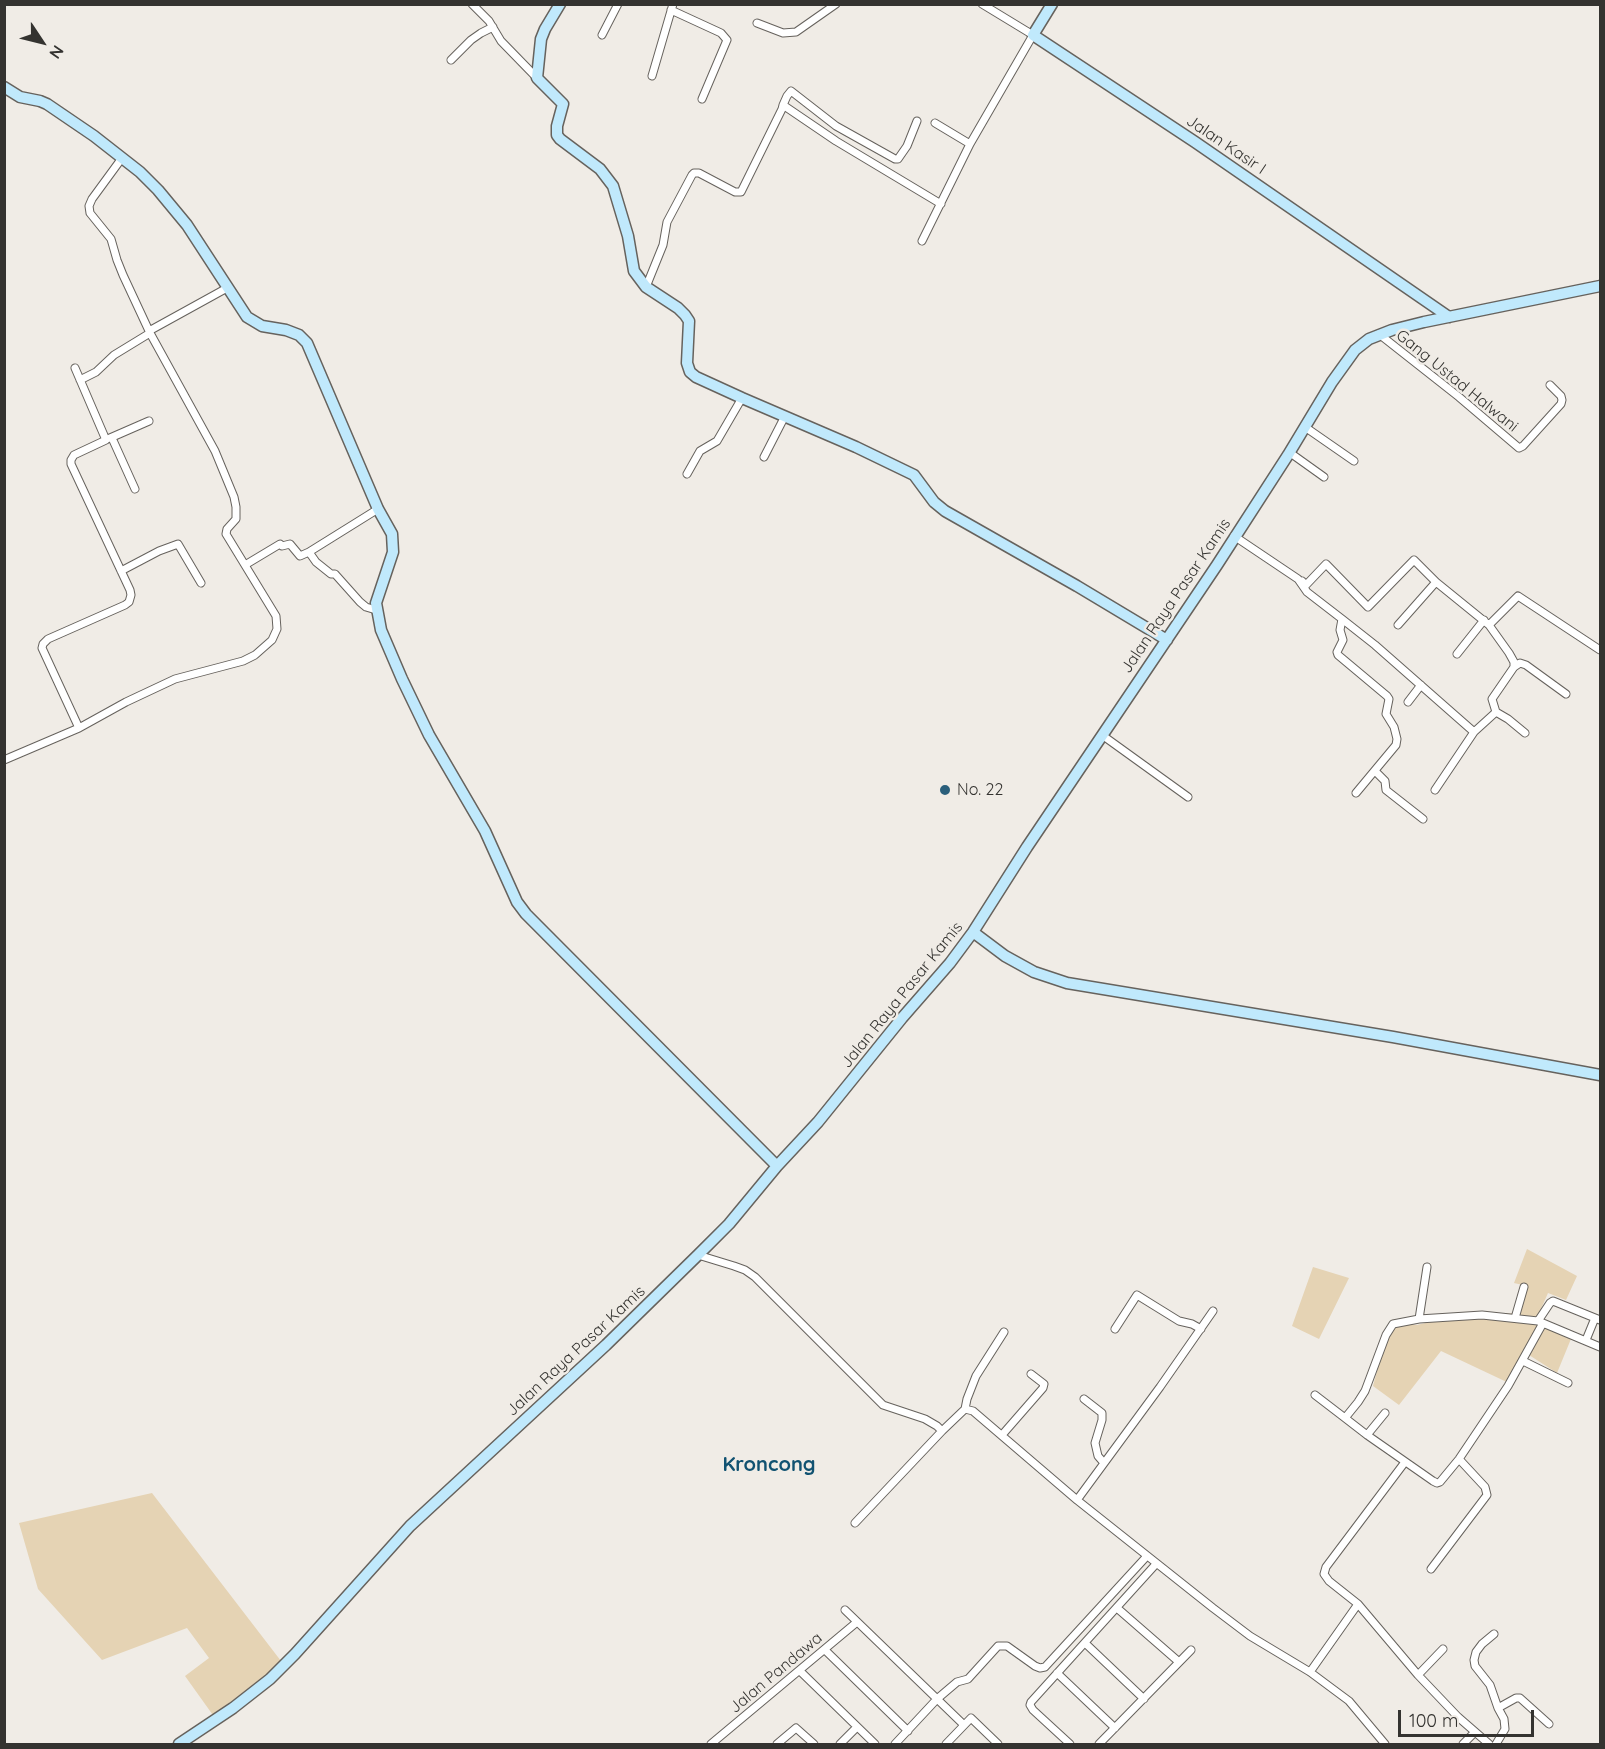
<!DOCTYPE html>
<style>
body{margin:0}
#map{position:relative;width:1605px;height:1749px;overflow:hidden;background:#f0ece6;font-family:Quicksand,sans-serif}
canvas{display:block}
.frame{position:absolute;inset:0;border:6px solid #343330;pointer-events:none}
.north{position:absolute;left:12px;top:12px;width:60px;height:60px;-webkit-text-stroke:4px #f0ece6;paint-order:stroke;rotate:125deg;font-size:16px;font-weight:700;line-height:24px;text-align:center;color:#343330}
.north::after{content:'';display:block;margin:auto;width:21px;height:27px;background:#343330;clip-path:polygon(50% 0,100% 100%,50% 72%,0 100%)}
.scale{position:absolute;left:1398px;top:1710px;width:136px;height:27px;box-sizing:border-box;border:3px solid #343330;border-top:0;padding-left:8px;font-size:18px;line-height:21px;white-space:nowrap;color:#343330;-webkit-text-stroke:4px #f0ece6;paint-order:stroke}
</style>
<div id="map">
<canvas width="1605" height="1749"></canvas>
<div class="frame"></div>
<div class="north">N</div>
<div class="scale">100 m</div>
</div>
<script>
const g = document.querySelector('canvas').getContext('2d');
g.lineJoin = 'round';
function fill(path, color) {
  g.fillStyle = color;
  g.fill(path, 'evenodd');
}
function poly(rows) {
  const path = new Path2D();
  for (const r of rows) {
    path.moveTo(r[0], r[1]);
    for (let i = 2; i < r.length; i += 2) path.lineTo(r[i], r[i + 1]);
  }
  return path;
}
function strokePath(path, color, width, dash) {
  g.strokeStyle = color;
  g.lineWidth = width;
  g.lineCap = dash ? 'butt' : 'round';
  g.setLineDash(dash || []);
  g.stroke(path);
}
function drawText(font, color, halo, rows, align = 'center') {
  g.font = font + ' Quicksand,sans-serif';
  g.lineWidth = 5;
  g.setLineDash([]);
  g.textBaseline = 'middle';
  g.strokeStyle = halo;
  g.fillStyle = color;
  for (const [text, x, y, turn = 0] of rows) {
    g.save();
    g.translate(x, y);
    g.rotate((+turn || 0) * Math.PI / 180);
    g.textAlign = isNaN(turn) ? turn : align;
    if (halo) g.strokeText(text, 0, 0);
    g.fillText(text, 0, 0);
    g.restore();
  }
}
fill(poly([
 [1527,1249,1577,1276,1566,1300,1548,1293,1537,1318,1573,1334,1557,1373,1529,1355,1511,1384,1441,1351,1399,1405,1373,1386,1390,1322,1417,1325,1453,1316,1518,1313,1527,1286,1514,1283],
 [1313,1267,1349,1278,1319,1339,1292,1326],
 [152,1493,281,1661,251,1692,215,1718,185,1676,209,1658,187,1628,102,1660,38,1589,19,1523]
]), '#e5d3b4');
const street = poly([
 [472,4,489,21,501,41,537,78],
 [671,10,721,33,727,40,702,99],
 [757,23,783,33,796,32,836,4],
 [602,35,618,4],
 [451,60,471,40,481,33,493,27],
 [652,76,673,4],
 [783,105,787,96,791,91,836,126,895,159,898,159,907,146,917,121],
 [935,123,970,144],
 [922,241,970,144,1033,35,982,4],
 [646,287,663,245,667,222,692,175,694,173,699,173,735,192,741,192,782,109,783,105,836,141,941,204],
 [149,331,227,288],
 [1379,334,1459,397,1519,448,1523,446,1561,404,1562,400,1561,396,1550,385],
 [75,368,106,440,74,455,71,460,71,464,130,590,131,595,129,602,125,605,48,639,43,644,42,648,79,728],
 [80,380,96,372,114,355,150,333],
 [1305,427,1354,461],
 [110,438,149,421],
 [112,438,135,489],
 [1289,452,1324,477],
 [764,457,785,416],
 [687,474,700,451,717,441,742,398],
 [1234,536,1298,579,1307,592,1342,619,1340,630,1343,640,1337,652,1338,655,1387,696,1389,699,1386,714,1394,727,1397,739,1396,745,1356,793],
 [309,552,316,562,331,574,335,574,360,602,366,607,376,610],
 [245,565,280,544,282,546,290,544,300,556,309,552,378,509],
 [121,571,159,551,178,544,201,583],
 [1302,581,1306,585,1326,564,1368,607,1414,560,1436,582],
 [1342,619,1375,645,1474,732],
 [1398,625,1436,582,1489,625,1509,653,1514,662,1514,667],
 [1489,625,1518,596,1600,650],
 [1457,654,1484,620],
 [1408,702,1421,685],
 [1496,712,1508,719,1525,733],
 [1102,735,1188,797],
 [4,760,79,728,126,702,175,679,243,661,255,655,272,640,277,629,276,616,226,534,227,529,236,519,236,507,234,497,215,451,150,333,123,275,117,260,111,239,90,213,89,206,92,199,122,158],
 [1375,771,1385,781,1386,790,1423,819],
 [1435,790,1474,732,1496,712,1492,699,1514,667,1520,663,1526,665,1566,694],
 [698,1255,734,1266,745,1270,755,1277,883,1405,925,1419,937,1426,942,1431,965,1409,973,1411,1077,1500,1213,1608,1250,1636,1310,1672,1349,1701,1385,1744],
 [1515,1318,1524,1287],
 [1419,1319,1427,1267],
 [1600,1320,1553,1301,1550,1303,1538,1321,1600,1347],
 [1115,1329,1137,1295,1179,1321,1192,1324,1201,1329],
 [1586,1340,1595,1318],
 [1523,1361,1568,1383],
 [1315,1395,1345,1418],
 [1084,1399,1102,1413,1102,1420,1095,1443,1098,1456,1104,1463],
 [965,1409,967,1399,976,1376,1004,1332],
 [1385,1413,1367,1435,1433,1481,1437,1483,1440,1482,1459,1459,1508,1386,1543,1323],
 [1002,1435,1043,1388,1044,1384,1031,1374],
 [1367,1435,1345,1418,1358,1402,1365,1391,1386,1335,1393,1324,1419,1319,1482,1315,1538,1321],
 [1405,1462,1326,1567,1324,1574,1329,1581,1358,1604,1418,1675,1458,1717,1489,1744],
 [1077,1500,1160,1387,1213,1311],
 [855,1523,942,1431],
 [1431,1569,1487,1495,1485,1487,1459,1459],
 [1117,1608,1179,1662],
 [845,1610,964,1725],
 [1494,1634,1482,1644,1476,1652,1474,1660,1475,1666,1490,1685,1498,1708,1504,1719,1505,1729,1496,1744],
 [1085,1643,1144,1699],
 [825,1650,908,1731],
 [800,1671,875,1744],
 [1310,1672,1358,1604],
 [1057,1673,1115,1728],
 [1418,1675,1443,1649],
 [1498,1708,1516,1698,1520,1698,1549,1724],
 [711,1744,857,1622],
 [777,1744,796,1728,814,1744],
 [840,1744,857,1727],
 [895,1744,937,1699,957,1682,968,1679,998,1646,1007,1646,1035,1666,1040,1668,1045,1667,1147,1556],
 [946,1744,971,1718,998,1744],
 [1070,1744,1033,1710,1030,1705,1031,1702,1156,1564],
 [1099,1744,1191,1650],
 [1463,1744,1475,1732]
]);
const secondary = poly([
 [560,4,545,29,541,39,537,78,563,104,557,126,557,135,560,139,600,169,613,186,628,236,634,271,646,287,678,308,685,315,689,321,687,363,690,372,696,377,742,398,856,447,914,475,934,502,945,511,1077,586,1167,640],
 [1052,4,1033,35,1195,142,1449,317],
 [4,87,20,97,40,101,47,104,94,136,140,172,158,190,187,225,247,317,262,326,286,330,299,335,307,343,378,509,392,534,393,552,376,603,381,630,402,679,429,735,485,831,517,902,526,914,777,1166],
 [973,932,1005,956,1034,972,1067,983,1393,1037,1600,1075],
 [179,1744,233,1708,270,1679,295,1654,410,1526,606,1345,698,1255,729,1224,777,1166,818,1122,902,1018,950,963,973,932,1027,847,1217,565,1288,455,1332,382,1355,350,1369,339,1392,330,1424,322,1600,286]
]);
strokePath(street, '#66625d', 9);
strokePath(secondary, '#66625d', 13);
strokePath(street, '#fff', 7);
strokePath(secondary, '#c0e9fc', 10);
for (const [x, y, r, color] of [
 [945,790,6,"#2a5f7b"]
]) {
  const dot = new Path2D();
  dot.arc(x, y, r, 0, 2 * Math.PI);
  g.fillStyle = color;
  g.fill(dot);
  strokePath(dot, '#f0ece6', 2);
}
drawText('16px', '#343330', '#f0ece6', [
 ["Jalan Kasir I",1226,145,34],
 ["Gang Ustad Halwani",1457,381,39],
 ["Jalan Raya Pasar Kamis",1176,596,-56],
 ["Jalan Raya Pasar Kamis",902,995,-51],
 ["Jalan Raya Pasar Kamis",576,1351,-43],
 ["Jalan Pandawa",776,1673,-40]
]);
drawText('16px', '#343330', '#f0ece6', [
 ["No. 22",957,790]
], 'left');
drawText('bold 20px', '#115271', '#f0ece6', [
 ["Kroncong",769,1465]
]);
</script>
